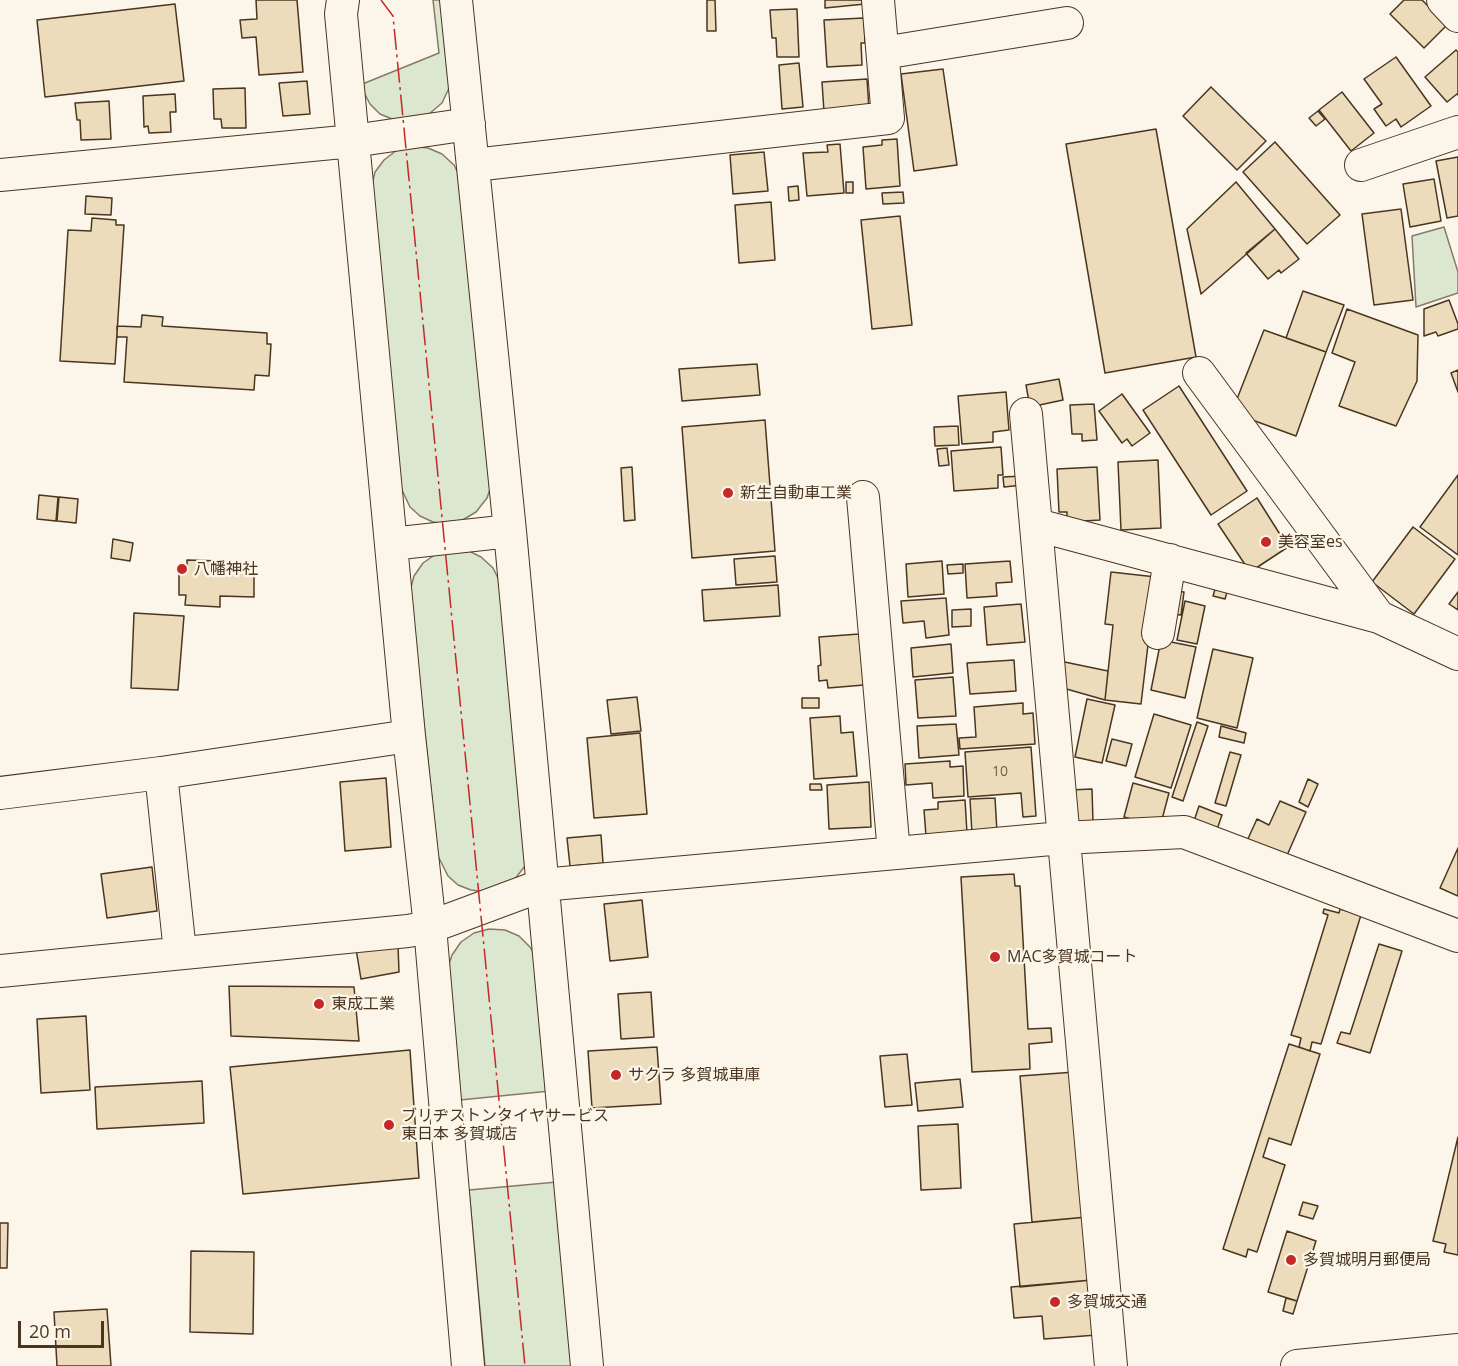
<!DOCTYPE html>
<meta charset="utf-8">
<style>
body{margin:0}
#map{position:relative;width:1458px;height:1366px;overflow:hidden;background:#fbf6e9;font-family:"Open Sans",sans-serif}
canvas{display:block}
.scale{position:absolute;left:18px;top:1321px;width:86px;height:27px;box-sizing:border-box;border:3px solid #4a3520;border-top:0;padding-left:8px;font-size:18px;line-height:21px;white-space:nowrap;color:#4a3520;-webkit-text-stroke:4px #fbf6e9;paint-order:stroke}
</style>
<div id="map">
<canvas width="1458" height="1366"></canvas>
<div class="scale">20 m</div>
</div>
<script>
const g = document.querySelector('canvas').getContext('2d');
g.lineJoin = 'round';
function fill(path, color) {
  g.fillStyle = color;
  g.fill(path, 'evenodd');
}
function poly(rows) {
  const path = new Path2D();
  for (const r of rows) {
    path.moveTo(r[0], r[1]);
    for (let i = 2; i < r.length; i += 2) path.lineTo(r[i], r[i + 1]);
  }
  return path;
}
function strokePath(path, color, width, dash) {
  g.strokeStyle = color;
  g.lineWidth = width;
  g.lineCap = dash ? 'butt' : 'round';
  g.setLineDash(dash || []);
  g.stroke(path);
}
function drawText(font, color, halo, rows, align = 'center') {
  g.font = font + ' "Open Sans","Noto Sans JP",sans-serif';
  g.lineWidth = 4.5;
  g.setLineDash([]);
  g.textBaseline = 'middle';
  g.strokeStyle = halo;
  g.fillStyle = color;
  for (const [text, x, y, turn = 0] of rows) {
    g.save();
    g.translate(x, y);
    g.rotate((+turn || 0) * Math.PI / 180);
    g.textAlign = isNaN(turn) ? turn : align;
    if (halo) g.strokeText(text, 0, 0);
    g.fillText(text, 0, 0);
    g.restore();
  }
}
const green = poly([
 [433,0,445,0,450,86,442,103,429,114,407,121,392,119,380,114,370,104,360,85,439,53,433,0],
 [412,146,428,148,442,154,454,165,461,179,490,489,487,498,476,512,461,521,447,524,433,522,420,516,410,507,401,488,371,188,375,172,384,160,397,150,412,146],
 [1444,227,1458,272,1458,293,1416,307,1412,236,1444,227],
 [467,550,481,557,493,568,500,582,528,857,525,866,514,880,485,892,471,890,458,885,448,876,438,856,410,591,414,576,423,563,436,554,467,550],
 [489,929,505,930,519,936,530,947,538,961,550,1091,460,1100,447,970,452,955,461,942,474,933,489,929],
 [557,1182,575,1366,485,1366,469,1190,557,1182]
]);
fill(green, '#dce7d0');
strokePath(green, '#887966', 1.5);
const building = poly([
 [256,0,297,0,303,72,259,75,256,37,242,38,240,20,257,19,256,0],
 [707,0,715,0,716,31,707,31,707,0],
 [825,0,864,0,865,4,825,8,825,0],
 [1404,0,1422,0,1447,25,1424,48,1390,14,1404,0],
 [175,4,184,81,45,97,37,20,175,4],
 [797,9,799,57,777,57,776,38,772,38,770,10,797,9],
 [864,18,865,43,861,43,862,65,827,67,824,20,864,18],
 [1456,50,1458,52,1458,95,1457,94,1447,102,1425,77,1456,50],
 [1396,57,1431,106,1401,127,1396,119,1386,126,1374,109,1382,104,1364,79,1396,57],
 [799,63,803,107,782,109,779,65,799,63],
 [943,69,957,165,914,171,901,74,943,69],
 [867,79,869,109,824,112,822,82,867,79],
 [307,81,310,114,283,116,279,83,307,81],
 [1211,87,1266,141,1237,170,1183,116,1211,87],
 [245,88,246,128,222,128,221,119,214,119,213,89,245,88],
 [1342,92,1374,133,1351,151,1319,110,1342,92],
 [175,94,176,112,170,112,171,132,149,133,148,126,144,127,143,96,175,94],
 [109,101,111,139,81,140,80,120,77,120,75,103,109,101],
 [1318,111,1325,119,1316,126,1309,118,1318,111],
 [1156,129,1196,357,1105,373,1066,144,1156,129],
 [897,139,900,186,866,189,863,147,882,145,882,140,897,139],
 [1275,142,1340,215,1307,244,1243,172,1275,142],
 [840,144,844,193,807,196,803,153,828,152,827,145,840,144],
 [764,152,768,191,733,194,730,155,764,152],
 [1458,157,1458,216,1447,218,1436,161,1458,157],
 [1434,179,1441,221,1410,227,1403,184,1434,179],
 [846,182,853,182,853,193,846,193,846,182],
 [1236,182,1275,229,1201,294,1187,229,1236,182],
 [798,186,799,200,789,201,788,187,798,186],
 [903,192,904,203,883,204,882,193,903,192],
 [86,196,112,198,111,215,85,214,86,196],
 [771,202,775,260,739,263,735,205,771,202],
 [1401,209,1413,300,1374,305,1362,214,1401,209],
 [900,216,912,325,872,329,861,220,900,216],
 [92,218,116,220,116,225,124,225,115,364,60,361,68,230,91,231,92,218],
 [1275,229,1299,259,1281,273,1279,270,1268,279,1246,253,1275,229],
 [1303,291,1344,305,1326,352,1286,338,1303,291],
 [1449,300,1458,324,1458,329,1438,336,1436,332,1424,336,1424,309,1449,300],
 [1347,309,1418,335,1417,381,1396,426,1339,406,1355,362,1332,353,1347,309],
 [142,315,163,317,162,326,267,333,267,344,271,344,269,376,255,375,254,390,124,382,127,337,117,337,117,326,141,327,142,315],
 [1264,330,1326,352,1296,436,1244,417,1237,399,1264,330],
 [757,364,760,395,682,401,679,369,757,364],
 [1458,370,1458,392,1451,373,1458,370],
 [1059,379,1063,400,1030,407,1026,385,1059,379],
 [1179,386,1247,491,1211,515,1143,410,1179,386],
 [1006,392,1009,430,993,432,993,442,962,444,958,396,1006,392],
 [1122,394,1150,433,1132,446,1127,439,1122,443,1099,411,1122,394],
 [1094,404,1097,440,1082,441,1082,434,1072,434,1070,405,1094,404],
 [765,420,775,551,692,558,682,427,765,420],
 [958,426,959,445,935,446,934,427,958,426],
 [1001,447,1003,475,998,475,998,488,954,491,951,451,1001,447],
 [947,448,949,465,939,466,937,449,947,448],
 [1158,460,1161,528,1121,530,1118,462,1158,460],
 [632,467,635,520,624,521,621,468,632,467],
 [1097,467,1100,520,1067,522,1067,512,1059,512,1057,469,1097,467],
 [1458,475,1458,555,1420,527,1458,475],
 [1022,476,1023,485,1004,487,1003,477,1022,476],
 [39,495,58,497,56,521,37,519,39,495],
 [59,497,78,499,76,523,57,521,59,497],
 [1257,498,1288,547,1250,572,1218,524,1257,498],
 [1413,527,1455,559,1414,614,1372,582,1413,527],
 [113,539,133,543,130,561,111,558,113,539],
 [775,556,777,582,736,585,734,559,775,556],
 [187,560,222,561,221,572,254,572,254,597,220,596,220,607,185,605,186,595,179,595,179,570,187,571,187,560],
 [942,561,944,594,908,597,906,564,942,561],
 [1010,561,1012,582,996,583,997,596,967,598,965,564,1010,561],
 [963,564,963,573,948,574,947,565,963,564],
 [1111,572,1156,577,1141,704,1105,700,1113,625,1105,624,1111,572],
 [778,585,780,616,704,621,702,590,778,585],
 [1216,586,1228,589,1225,599,1213,596,1216,586],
 [1175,591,1184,592,1181,615,1172,614,1175,591],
 [1458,592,1458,610,1449,604,1458,592],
 [946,598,949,635,926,638,924,621,903,623,901,601,946,598],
 [1185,601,1205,606,1197,644,1177,640,1185,601],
 [1021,604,1025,642,987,645,984,607,1021,604],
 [971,609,971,626,952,627,952,610,971,609],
 [134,613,184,616,178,690,131,688,134,613],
 [859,634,864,685,828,688,827,680,819,681,818,666,821,665,819,637,859,634],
 [1161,640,1196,647,1185,698,1151,690,1161,640],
 [951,644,953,673,913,677,911,648,951,644],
 [1213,649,1253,658,1237,728,1197,718,1213,649],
 [1014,660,1016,691,970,694,967,663,1014,660],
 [1055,660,1108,671,1105,700,1056,686,1055,660],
 [953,677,956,716,918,718,915,680,953,677],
 [637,697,641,731,611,734,607,700,637,697],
 [802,698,819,698,819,708,802,708,802,698],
 [1087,699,1115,705,1102,763,1075,757,1087,699],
 [1023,703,1023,714,1033,713,1035,744,960,749,959,738,976,737,974,707,1023,703],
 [1154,714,1191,725,1171,788,1135,777,1154,714],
 [840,716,841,733,853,732,857,776,814,779,810,718,840,716],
 [1197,722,1208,726,1183,801,1172,797,1197,722],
 [956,724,959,755,919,758,917,726,956,724],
 [1221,726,1246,733,1244,743,1219,737,1221,726],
 [640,733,647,814,594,818,587,738,640,733],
 [1112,739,1132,744,1126,766,1106,761,1112,739],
 [1031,747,1036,816,1023,817,1021,793,968,797,965,752,1031,747],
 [1230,752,1241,755,1226,806,1215,803,1230,752],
 [950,761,950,767,963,766,964,796,933,798,932,783,906,785,905,764,950,761],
 [386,778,391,847,345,851,340,782,386,778],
 [1308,779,1318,784,1308,807,1299,802,1308,779],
 [869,782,871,827,829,829,827,785,869,782],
 [1133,783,1169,793,1161,823,1143,822,1124,817,1133,783],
 [810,784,821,784,822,790,810,790,810,784],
 [1092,789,1093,822,1071,823,1070,790,1092,789],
 [995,798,997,832,972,834,970,799,995,798],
 [965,800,967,833,926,836,924,810,938,809,938,802,965,800],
 [1280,801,1306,812,1285,860,1246,843,1257,819,1269,825,1280,801],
 [1199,806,1222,815,1215,835,1192,827,1199,806],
 [601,835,603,863,570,866,567,838,601,835],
 [1458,848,1458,896,1440,888,1458,848],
 [152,867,157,911,107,918,101,874,152,867],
 [1014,874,1015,886,1020,886,1028,1029,1051,1028,1052,1042,1029,1044,1030,1069,972,1072,961,877,1014,874],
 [642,900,648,957,610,961,604,904,642,900],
 [1324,909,1339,913,1340,909,1361,915,1321,1044,1312,1042,1310,1051,1299,1047,1301,1038,1291,1035,1328,915,1323,913,1324,909],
 [1379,944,1402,951,1370,1053,1337,1043,1341,1032,1350,1034,1379,944],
 [398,946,399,972,361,979,356,949,398,946],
 [229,986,354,987,359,1041,231,1036,229,986],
 [651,992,654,1037,621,1039,618,994,651,992],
 [86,1016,90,1090,41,1093,37,1019,86,1016],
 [1289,1044,1320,1054,1291,1145,1269,1138,1263,1157,1285,1165,1257,1252,1248,1249,1246,1257,1223,1249,1289,1044],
 [657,1047,661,1104,592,1108,588,1051,657,1047],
 [410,1050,419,1178,243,1194,230,1067,410,1050],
 [907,1054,912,1105,885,1107,880,1056,907,1054],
 [1075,1072,1087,1217,1032,1222,1020,1076,1075,1072],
 [960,1079,963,1107,918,1111,915,1083,960,1079],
 [202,1081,204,1123,97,1129,95,1087,202,1081],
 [958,1124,961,1188,921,1190,918,1126,958,1124],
 [1458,1137,1458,1255,1444,1252,1446,1244,1433,1241,1458,1137],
 [1303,1202,1318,1206,1313,1219,1299,1215,1303,1202],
 [1087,1217,1092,1280,1020,1287,1014,1224,1087,1217],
 [0,1223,8,1223,7,1268,0,1268,0,1223],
 [1287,1231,1316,1241,1297,1301,1268,1292,1287,1231],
 [191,1251,254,1252,253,1334,190,1332,191,1251],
 [1092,1280,1097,1335,1044,1339,1042,1316,1014,1318,1011,1287,1092,1280],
 [1286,1298,1297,1301,1293,1314,1283,1311,1286,1298],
 [107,1309,111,1366,57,1366,54,1312,107,1309]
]);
fill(building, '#ecdcbc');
strokePath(building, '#4a3520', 1.5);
const minor = poly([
 [343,0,341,14,409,736,430,927,468,1366],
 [456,0,510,531,587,1366],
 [1443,0,1458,16],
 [883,53,1067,23],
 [474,165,888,118,878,0],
 [1361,165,1458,132],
 [0,175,353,141,469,124],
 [1199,373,1379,617,1458,654],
 [1026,414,1111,1366],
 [863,497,894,853],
 [1037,525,1379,617],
 [391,544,510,531],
 [1158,633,1170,560],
 [161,773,180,952],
 [0,793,161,773,409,736],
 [0,971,408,931,430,927,543,885,564,883,1062,838,1184,832,1458,936],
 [1297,1366,1458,1350]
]);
strokePath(minor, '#4a3520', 34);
strokePath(minor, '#fbf6e9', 32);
strokePath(poly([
 [381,0,393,16,525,1366]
]), '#c62828', 1.5, [21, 4.5, 3, 4.5]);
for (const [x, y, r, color] of [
 [728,493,6,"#c62828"],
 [1266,542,6,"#c62828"],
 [182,569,6,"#c62828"],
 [995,957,6,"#c62828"],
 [319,1004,6,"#c62828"],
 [616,1075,6,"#c62828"],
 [389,1125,6,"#c62828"],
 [1291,1260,6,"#c62828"],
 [1055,1302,6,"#c62828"]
]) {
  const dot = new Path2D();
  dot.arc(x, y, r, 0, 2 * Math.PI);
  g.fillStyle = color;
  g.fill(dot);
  strokePath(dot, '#fbf6e9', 2);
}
drawText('14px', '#725f47', null, [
 ["10",1000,772]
]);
drawText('16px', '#4a3520', '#fbf6e9', [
 ["新生自動車工業",740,493],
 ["美容室es",1278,542],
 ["八幡神社",194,569],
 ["MAC多賀城コート",1007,957],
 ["東成工業",331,1004],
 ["サクラ 多賀城車庫",628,1075],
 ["ブリヂストンタイヤサービス",401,1116],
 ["東日本 多賀城店",401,1134],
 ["多賀城明月郵便局",1303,1260],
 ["多賀城交通",1067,1302]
], 'left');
</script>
